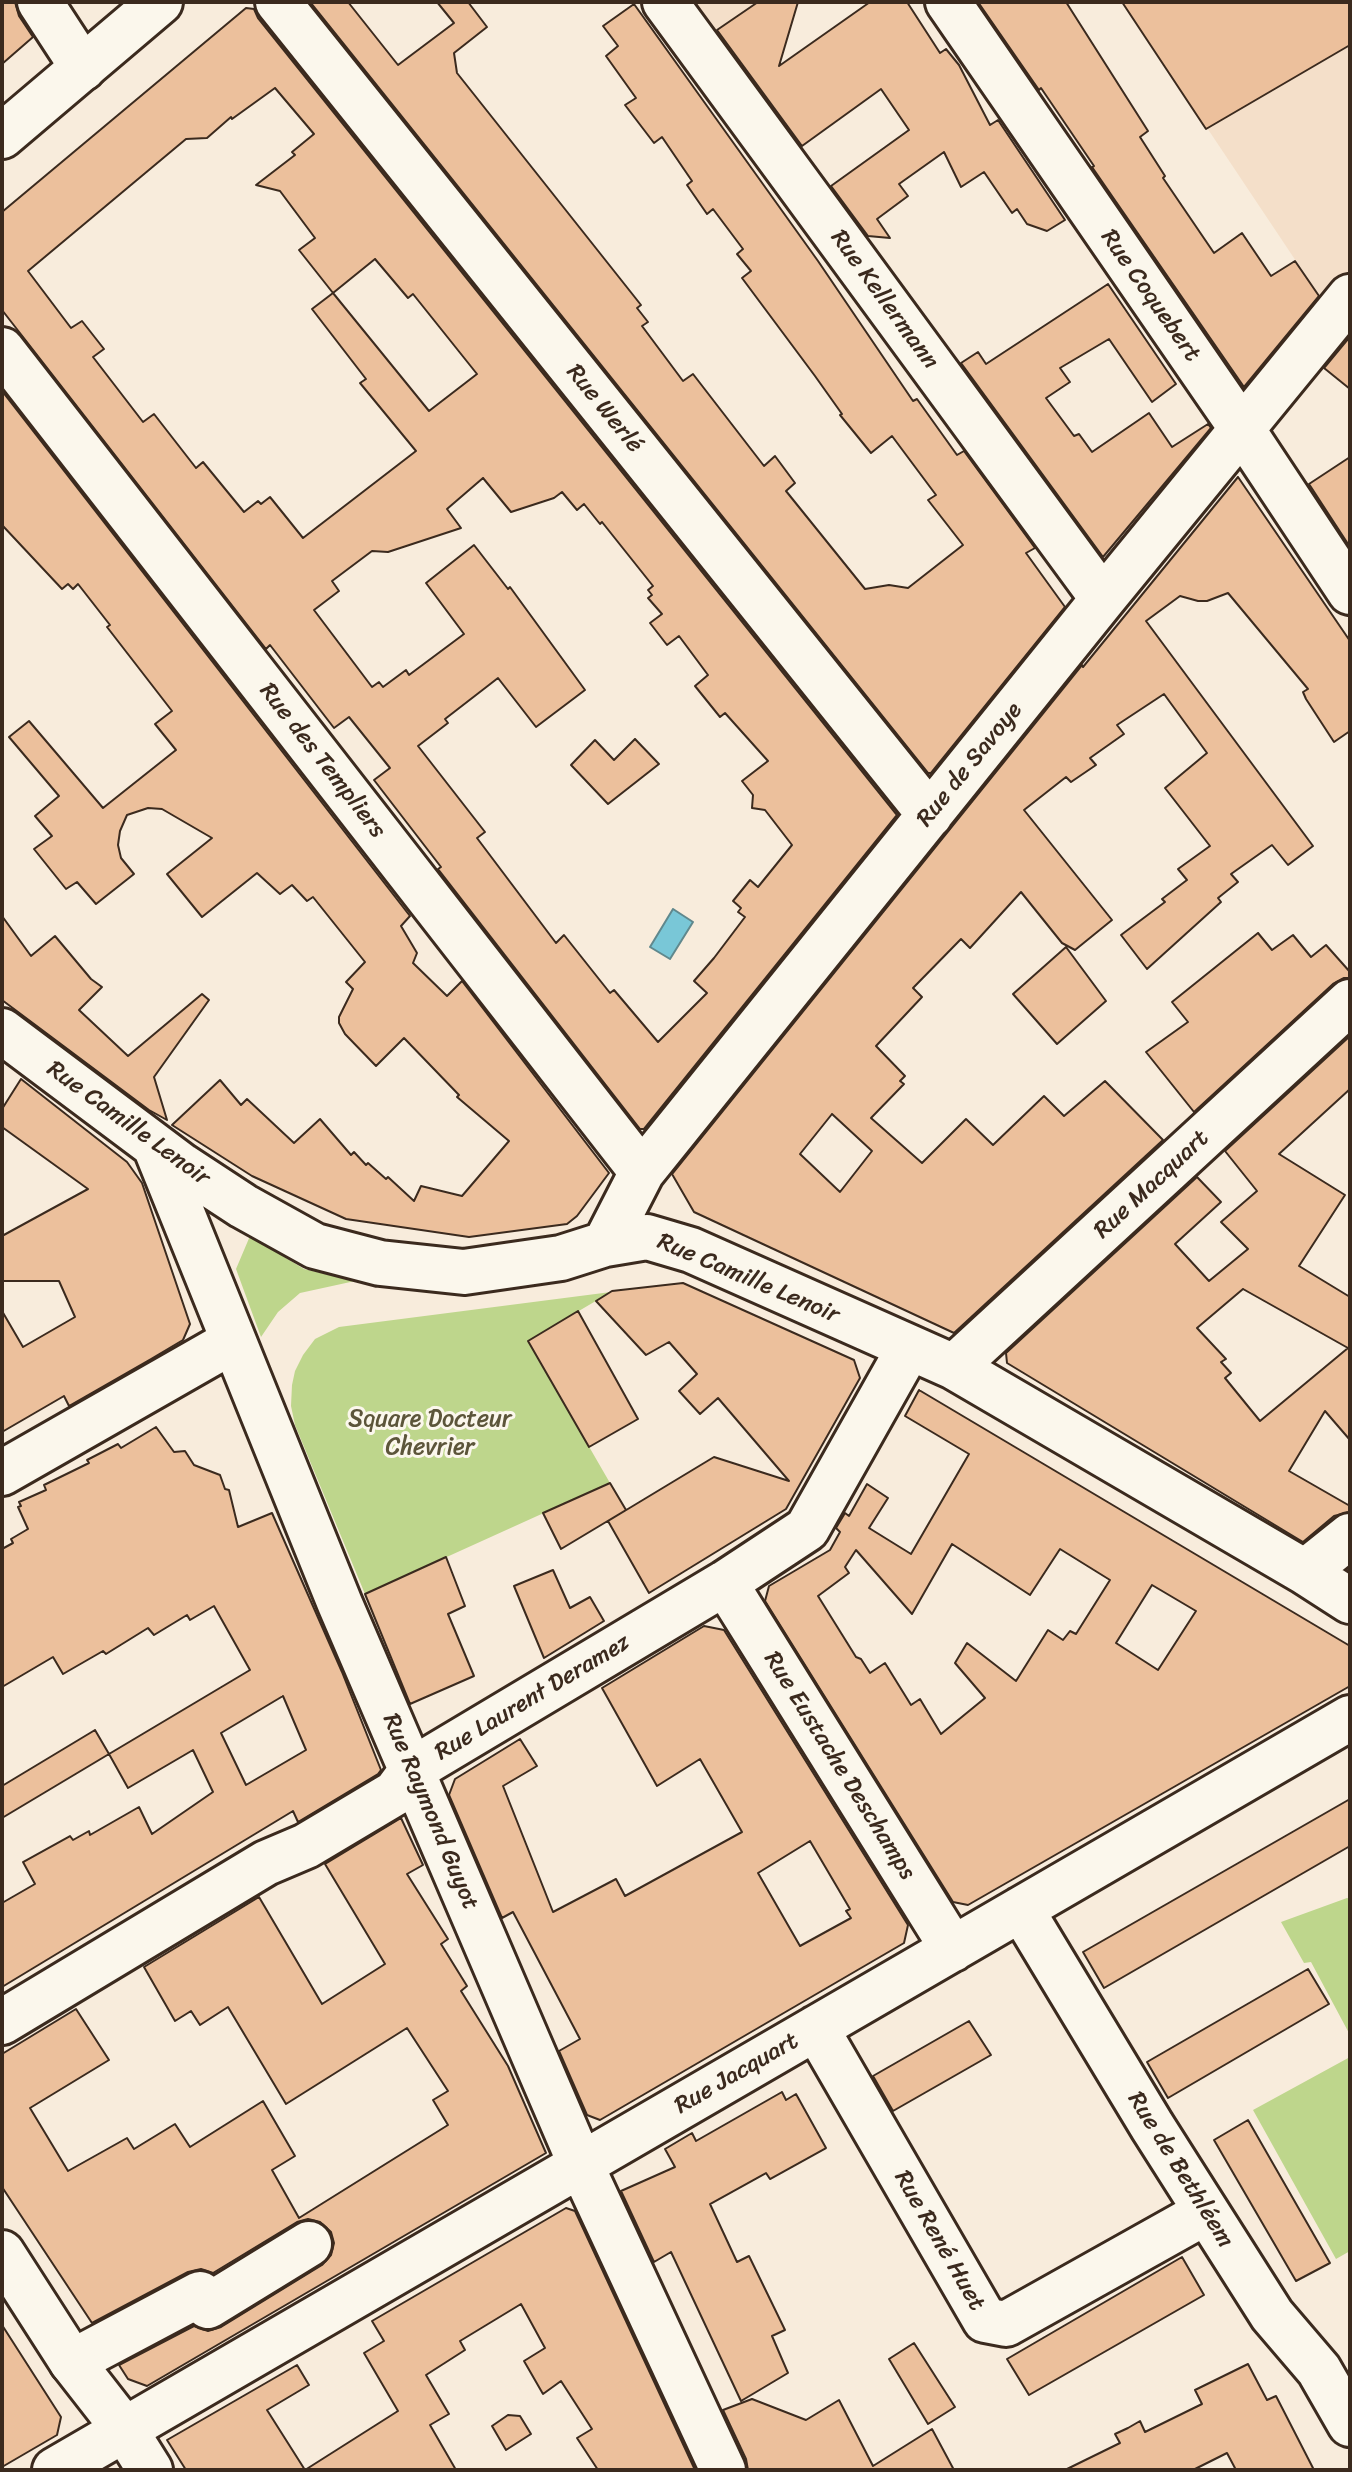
<!DOCTYPE html>
<meta charset="utf-8">
<style>
body{margin:0}
#map{position:relative;width:1352px;height:2472px;overflow:hidden;background:#f8ecdc;font-family:Sriracha,sans-serif}
canvas{display:block}
.frame{position:absolute;inset:0;border:4px solid #3b2a1e;pointer-events:none}
</style>
<div id="map">
<canvas width="1352" height="2472"></canvas>
<div class="frame"></div>
</div>
<script>
const g = document.querySelector('canvas').getContext('2d');
g.lineJoin = 'round';
function fill(path, color) {
  g.fillStyle = color;
  g.fill(path, 'evenodd');
}
function poly(rows) {
  const path = new Path2D();
  for (const r of rows) {
    path.moveTo(r[0], r[1]);
    for (let i = 2; i < r.length; i += 2) path.lineTo(r[i], r[i + 1]);
  }
  return path;
}
function strokePath(path, color, width, dash) {
  g.strokeStyle = color;
  g.lineWidth = width;
  g.lineCap = dash ? 'butt' : 'round';
  g.setLineDash(dash || []);
  g.stroke(path);
}
function drawText(font, color, halo, rows, align = 'center') {
  g.font = font + ' Sriracha,sans-serif';
  g.lineWidth = 6;
  g.setLineDash([]);
  g.textBaseline = 'middle';
  g.strokeStyle = halo;
  g.fillStyle = color;
  for (const [text, x, y, turn = 0] of rows) {
    g.save();
    g.translate(x, y);
    g.rotate((+turn || 0) * Math.PI / 180);
    g.textAlign = isNaN(turn) ? turn : align;
    if (halo) g.strokeText(text, 0, 0);
    g.fillText(text, 0, 0);
    g.restore();
  }
}
fill(poly([
 [691,2,758,2,713,33],
 [1123,2,1350,2,1350,310,1322,300]
]), '#f4dfc9');
fill(poly([
 [250,1236,304,1269,355,1281,300,1293,278,1312,261,1337,236,1269],
 [611,1292,528,1341,610,1483,365,1594,295,1425,291,1406,292,1385,295,1371,303,1355,315,1339,339,1327],
 [1347,1898,1350,1899,1350,2035,1311,1962,1304,1963,1281,1922],
 [1350,2057,1350,2251,1336,2259,1253,2110]
]), '#bed68c');
const water = poly([
 [673,909,693,922,670,959,650,947,673,909]
]);
fill(water, '#79c7d7');
strokePath(water, '#60888d', 2);
const building = poly([
 [2,2,15,2,19,16,33,37,2,64,2,2],
 [310,2,348,2,398,65,454,23,437,2,468,2,487,27,454,53,457,73,641,305,637,308,648,322,642,326,683,381,693,374,764,466,775,456,795,483,786,491,865,589,889,585,908,588,963,545,928,500,936,495,892,436,871,453,840,415,842,414,815,376,742,278,751,271,737,254,743,249,713,209,707,214,687,185,692,181,662,137,654,143,625,105,636,98,606,56,618,46,603,26,634,4,818,261,913,401,917,399,957,455,964,451,1035,548,1026,553,1065,607,931,773,928,773,310,2],
 [758,2,798,2,779,66,870,2,907,2,940,53,946,49,959,65,990,125,998,120,1065,220,1047,231,1027,224,1017,209,1012,213,984,172,961,187,944,152,899,184,908,196,877,219,890,238,868,236,831,186,909,130,881,89,802,146,717,30,758,2],
 [978,2,1066,2,1148,131,1140,137,1165,176,1163,178,1214,253,1242,233,1271,276,1295,261,1319,296,1244,387,1092,167,1094,166,1041,88,1039,90,978,2],
 [1122,2,1350,2,1350,45,1206,129,1122,2],
 [246,8,254,9,258,18,897,815,644,1129,640,1129,438,869,441,867,374,780,390,768,349,717,334,728,270,645,266,649,2,310,2,212,246,8],
 [275,88,314,134,292,152,295,155,256,185,280,191,315,238,299,250,333,293,312,309,366,379,360,383,416,451,303,538,270,497,261,504,258,501,244,512,203,462,196,468,154,414,143,422,93,357,104,349,82,321,71,328,28,271,186,139,207,138,231,117,232,119,275,88],
 [375,259,408,298,413,294,477,374,429,411,333,293,375,259],
 [483,478,511,512,554,498,562,492,577,510,584,504,600,524,602,522,653,586,648,590,652,595,648,598,662,614,650,623,667,645,679,636,708,675,695,686,720,717,725,713,768,761,742,781,753,795,752,808,765,810,792,845,758,887,750,880,733,901,741,908,738,912,745,917,714,958,694,981,707,993,658,1042,614,990,610,993,564,935,556,943,477,838,485,832,418,746,448,723,445,719,498,678,536,727,585,690,510,587,508,589,474,545,426,583,464,634,409,675,406,670,383,687,379,682,372,687,314,610,339,591,332,581,372,551,388,552,461,528,447,509,483,478],
 [1108,284,1176,384,1152,402,1109,339,1060,368,1070,382,1046,398,1074,436,1079,434,1092,452,1149,413,1172,447,1208,424,1211,428,1103,557,961,363,978,352,986,364,1108,284],
 [1348,339,1350,342,1350,389,1324,368,1348,339],
 [2,391,410,916,401,926,417,953,413,963,447,996,462,981,609,1173,577,1216,567,1224,469,1237,346,1219,252,1176,172,1125,220,1080,241,1105,247,1099,294,1143,320,1119,351,1155,354,1152,366,1165,368,1163,386,1179,388,1177,414,1201,421,1186,462,1196,509,1141,457,1097,459,1095,404,1038,376,1066,345,1034,339,1023,339,1017,353,989,346,982,365,962,313,897,307,901,292,885,280,894,257,873,202,917,167,874,212,838,162,809,148,808,127,815,120,831,118,845,121,858,134,874,96,904,77,882,66,889,34,849,52,836,35,816,59,796,9,737,29,721,103,808,176,750,155,724,172,711,107,627,110,625,78,584,73,589,68,584,62,589,2,525,2,391],
 [1350,457,1350,547,1309,484,1350,457],
 [1238,477,1350,641,1350,731,1334,742,1306,699,1303,692,1308,689,1228,593,1207,601,1198,601,1180,596,1146,621,1313,846,1288,865,1272,845,1231,874,1238,882,1218,898,1221,902,1147,969,1121,935,1165,902,1162,899,1187,880,1178,869,1210,846,1165,788,1207,753,1164,694,1117,725,1124,734,1090,758,1096,765,1071,782,1066,777,1024,810,1112,920,1075,950,1062,943,1021,892,970,948,961,939,913,988,922,997,876,1046,905,1076,900,1081,904,1084,871,1118,922,1163,966,1119,993,1145,1044,1096,1064,1116,1105,1081,1163,1140,954,1333,694,1212,672,1174,1082,665,1083,667,1238,477],
 [832,1114,872,1151,840,1192,800,1154,832,1114],
 [635,739,659,764,608,804,571,765,595,740,614,760,635,739],
 [2,916,31,956,55,936,91,979,102,987,79,1010,128,1056,202,994,209,1000,154,1077,167,1120,149,1110,2,1000,2,916],
 [1258,933,1272,950,1293,935,1311,957,1326,945,1350,972,1350,978,1344,978,1333,984,1194,1112,1146,1052,1188,1022,1172,1002,1258,933],
 [1066,947,1106,1001,1057,1044,1013,994,1066,947],
 [1350,1036,1350,1089,1279,1154,1345,1195,1299,1266,1350,1297,1350,1440,1325,1411,1289,1471,1350,1506,1350,1512,1334,1516,1303,1542,1007,1363,1006,1353,1197,1177,1221,1202,1175,1244,1209,1281,1248,1249,1221,1222,1257,1191,1225,1151,1350,1036],
 [1243,1289,1348,1348,1260,1421,1225,1378,1231,1373,1221,1362,1226,1359,1197,1328,1243,1289],
 [21,1079,127,1162,142,1183,190,1324,183,1340,151,1359,69,1406,64,1396,2,1432,2,1311,23,1347,75,1317,59,1281,2,1281,2,1236,88,1189,2,1127,2,1109,21,1079],
 [683,1283,854,1360,860,1378,786,1509,649,1593,608,1521,714,1457,789,1481,718,1398,700,1414,679,1391,697,1374,669,1342,646,1355,596,1301,612,1291,683,1283],
 [578,1311,638,1419,589,1447,528,1341,578,1311],
 [919,1390,1350,1646,1350,1686,968,1905,953,1902,765,1601,769,1586,830,1550,840,1532,836,1528,845,1513,849,1516,867,1484,888,1498,869,1528,911,1554,969,1454,905,1416,919,1390],
 [952,1544,1030,1595,1060,1549,1110,1580,1076,1634,1070,1631,1063,1640,1048,1630,1016,1681,967,1643,955,1663,985,1698,941,1734,920,1699,911,1705,885,1663,870,1673,861,1659,856,1657,818,1596,849,1573,845,1567,856,1550,912,1614,952,1544],
 [1152,1585,1196,1611,1158,1670,1116,1643,1152,1585],
 [156,1427,174,1452,185,1451,194,1465,220,1475,225,1489,229,1490,238,1527,272,1513,342,1672,381,1770,378,1774,298,1822,293,1811,2,1987,2,1903,35,1884,23,1862,70,1836,73,1840,89,1831,90,1835,139,1807,152,1834,213,1792,193,1750,128,1788,109,1754,250,1670,214,1606,190,1620,187,1615,154,1635,148,1628,106,1654,103,1651,63,1674,53,1657,2,1687,2,1549,13,1543,11,1539,28,1529,18,1507,21,1506,19,1502,46,1490,44,1485,89,1463,87,1460,118,1444,121,1448,156,1427],
 [283,1696,306,1750,246,1785,221,1733,283,1696],
 [610,1483,626,1510,561,1549,543,1513,610,1483],
 [446,1557,465,1606,448,1614,474,1676,410,1704,365,1594,446,1557],
 [553,1570,570,1608,590,1597,604,1621,544,1658,514,1586,553,1570],
 [704,1626,724,1630,908,1925,904,1943,600,2120,587,2115,559,2051,580,2039,513,1912,502,1918,449,1795,455,1779,520,1739,537,1766,503,1786,553,1912,616,1879,625,1896,742,1832,700,1759,657,1786,602,1688,704,1626],
 [810,1841,850,1909,846,1911,851,1918,800,1946,758,1873,810,1841],
 [95,1730,109,1754,2,1818,2,1786,95,1730],
 [1350,1799,1350,1846,1104,1988,1083,1952,1350,1799],
 [401,1818,423,1865,407,1874,448,1939,441,1944,467,1986,461,1991,508,2066,546,2153,147,2386,128,2379,119,2365,194,2326,208,2331,221,2327,322,2265,331,2255,334,2243,331,2232,320,2222,308,2219,297,2222,213,2273,201,2269,188,2272,92,2323,2,2187,2,2054,76,2009,109,2060,30,2108,68,2171,127,2138,134,2149,175,2124,190,2147,263,2101,295,2156,272,2170,299,2218,448,2125,433,2100,448,2091,407,2028,286,2104,228,2007,200,2025,191,2011,175,2021,144,1967,259,1897,322,2004,385,1964,325,1864,401,1818],
 [1308,1969,1329,2004,1168,2098,1147,2062,1308,1969],
 [969,2021,991,2055,893,2111,873,2076,969,2021],
 [782,2092,786,2100,796,2094,826,2148,770,2179,766,2173,710,2204,737,2262,749,2256,785,2330,772,2336,788,2373,741,2401,671,2252,654,2262,621,2191,675,2167,665,2149,692,2133,696,2141,782,2092],
 [1248,2120,1330,2263,1296,2281,1214,2140,1248,2120],
 [566,2208,575,2211,695,2470,598,2470,577,2438,592,2429,561,2381,543,2394,524,2361,545,2348,521,2304,460,2341,465,2350,426,2375,449,2414,430,2425,456,2470,186,2470,167,2440,297,2365,309,2385,267,2410,305,2470,398,2411,364,2353,384,2341,372,2321,566,2208],
 [1182,2257,1204,2295,1029,2395,1007,2359,1182,2257],
 [2,2325,61,2417,57,2435,2,2467,2,2325],
 [914,2343,955,2407,928,2424,889,2359,914,2343],
 [1248,2364,1267,2400,1276,2396,1314,2470,1236,2470,1227,2453,1193,2470,1065,2470,1120,2443,1115,2434,1128,2428,1140,2421,1145,2432,1202,2404,1195,2390,1248,2364],
 [752,2399,806,2420,839,2400,873,2466,932,2429,954,2470,748,2470,746,2459,723,2410,752,2399],
 [508,2415,520,2416,531,2434,506,2450,492,2426,508,2415]
]);
fill(building, '#ecc09c');
strokePath(building, '#3b2a1e', 2);
const minor = poly([
 [40,2,83,68],
 [278,2,930,815],
 [665,2,1103,599],
 [948,2,1242,429,1350,592],
 [2,350,642,1172],
 [2,1031,182,1166,243,1206,315,1246,380,1263,464,1272,561,1258,605,1244,647,1237,691,1250,954,1367,1305,1572,1350,1601],
 [155,1146,340,1604,581,2165,723,2470],
 [605,1244,642,1172,1103,599,1350,297],
 [954,1367,1350,1002],
 [2,1473,233,1341],
 [1305,1572,1350,1536],
 [725,1583,953,1949],
 [1021,1909,1152,2126,1272,2315,1319,2370,1350,2424],
 [2,2022,266,1863,306,1846,395,1793,412,1770,725,1583,807,1529,909,1348],
 [816,2028,985,2320,1006,2324,1206,2212],
 [72,2362,200,2294,208,2306,309,2244],
 [55,2470,1350,1718]
]);
const major = poly([
 [2,136,160,2],
 [2,2253,72,2362,125,2430,150,2470]
]);
strokePath(minor, '#3b2a1e', 50);
strokePath(major, '#3b2a1e', 50);
strokePath(minor, '#fbf7ec', 44);
strokePath(major, '#fbf7ec', 44);
drawText('24px', '#3b2a1e', '#fbf7ec', [
 ["Rue Coquebert",1150,296,55],
 ["Rue Kellermann",884,300,54],
 ["Rue Werlé",604,409,51],
 ["Rue des Templiers",322,761,52],
 ["Rue de Savoye",970,765,-51],
 ["Rue Camille Lenoir",128,1124,36],
 ["Rue Macquart",1152,1185,-43],
 ["Rue Camille Lenoir",748,1279,23],
 ["Rue Laurent Deramez",533,1698,-31],
 ["Rue Eustache Deschamps",839,1766,58],
 ["Rue Raymond Guyot",430,1812,67],
 ["Rue Jacquart",737,2074,-30],
 ["Rue de Bethléem",1180,2170,58],
 ["Rue René Huet",939,2241,60]
]);
drawText('24px', '#5c553a', '#fbf7ec', [
 ["Square Docteur",430,1420],
 ["Chevrier",430,1448]
]);
</script>
